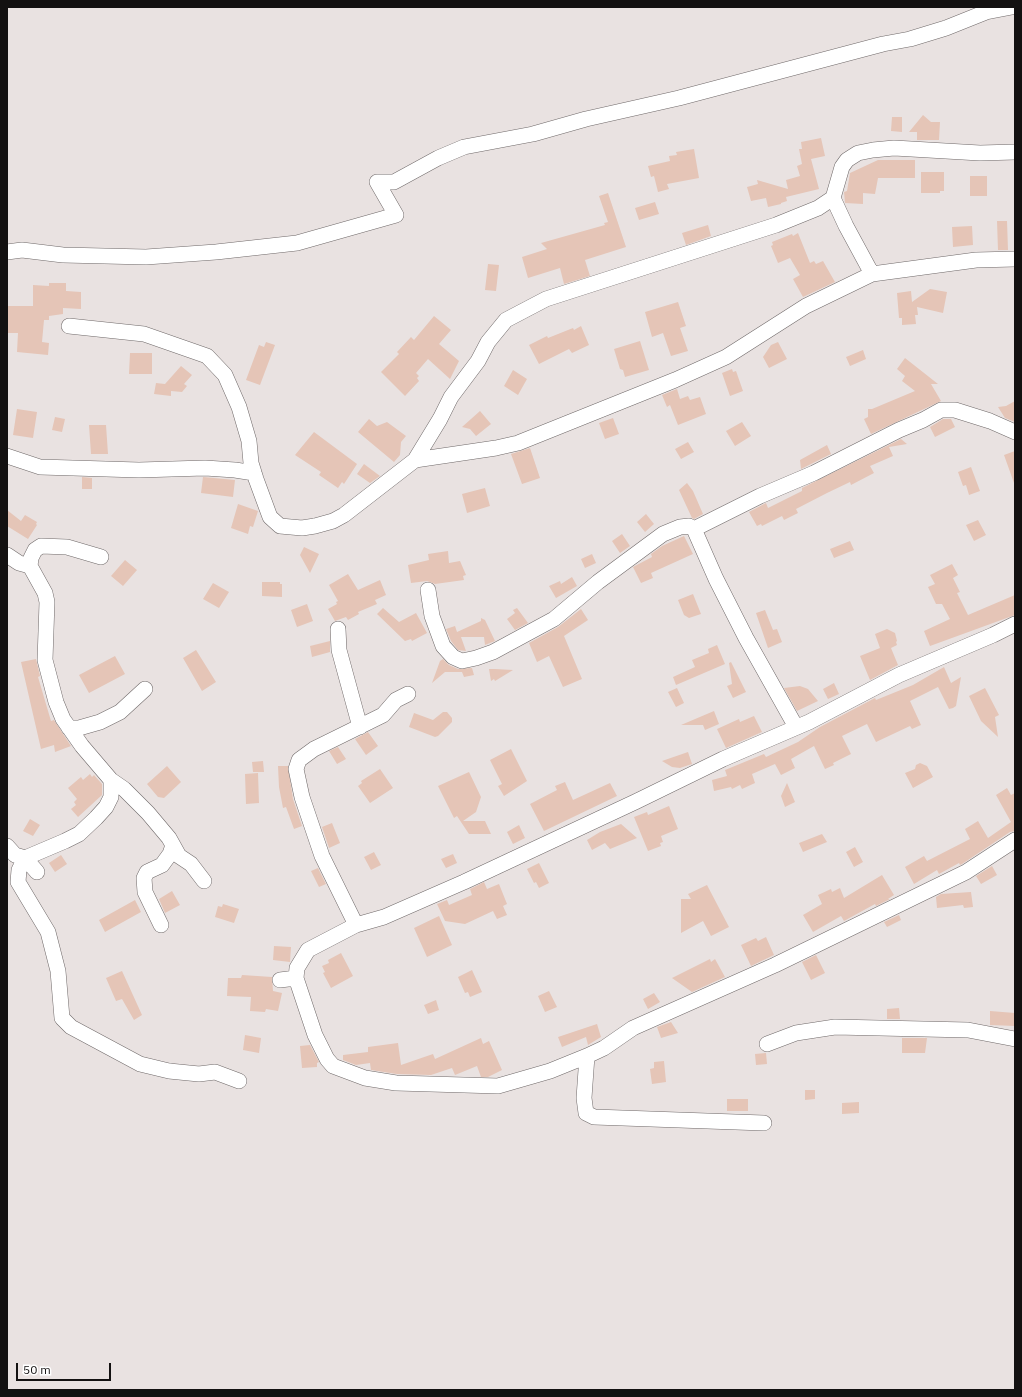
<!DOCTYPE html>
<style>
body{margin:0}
#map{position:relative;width:1022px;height:1397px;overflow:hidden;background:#e9e2e1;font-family:"IBM Plex Sans",sans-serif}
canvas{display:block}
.frame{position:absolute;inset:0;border:8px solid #131111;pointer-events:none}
.scale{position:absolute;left:16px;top:1363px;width:95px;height:18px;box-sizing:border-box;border:2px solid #131111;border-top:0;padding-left:5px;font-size:12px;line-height:14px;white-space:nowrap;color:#131111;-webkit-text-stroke:3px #fff;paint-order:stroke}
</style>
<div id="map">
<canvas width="1022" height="1397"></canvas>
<div class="frame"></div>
<div class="scale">50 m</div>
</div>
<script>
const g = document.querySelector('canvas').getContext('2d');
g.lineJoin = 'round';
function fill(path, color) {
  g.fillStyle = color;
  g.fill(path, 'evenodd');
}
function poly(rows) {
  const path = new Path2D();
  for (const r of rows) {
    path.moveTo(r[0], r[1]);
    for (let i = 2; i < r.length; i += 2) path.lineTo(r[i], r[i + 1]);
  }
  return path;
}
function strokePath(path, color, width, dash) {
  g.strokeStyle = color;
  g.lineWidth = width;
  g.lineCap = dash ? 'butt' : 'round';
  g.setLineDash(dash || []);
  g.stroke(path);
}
fill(poly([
 [923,115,931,122,940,122,939,140,917,140,917,132,909,132],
 [892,117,902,117,902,132,891,131],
 [821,138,825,156,811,159,819,189,786,197,787,201,781,203,781,204,768,207,766,198,751,201,747,187,758,184,757,180,788,189,786,180,800,176,797,166,802,164,799,149,802,149,801,142],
 [694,149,699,178,667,184,669,189,658,192,654,176,651,177,648,166,670,161,669,156,677,155,676,152],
 [878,160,915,160,915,178,878,178,875,194,863,193,863,204,845,203,844,192,847,191,850,173],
 [921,172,944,172,944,191,940,191,940,193,921,193],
 [970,176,987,176,987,196,970,196],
 [608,193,626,247,585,260,590,276,564,284,560,268,528,278,522,257,547,249,541,243,605,225,604,223,608,222,599,196],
 [655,202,659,214,639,220,635,208],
 [997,221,1007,221,1008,250,998,250],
 [708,225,711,236,686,245,682,233],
 [972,226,973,245,953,247,952,227],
 [798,233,810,263,814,261,816,264,823,261,835,282,803,297,793,279,800,275,790,258,778,263,771,246,773,245,772,242,792,234,793,236],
 [488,264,499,265,496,291,485,290],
 [49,283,66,283,66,291,81,292,81,309,63,308,63,314,49,316,49,320,44,320,42,342,49,343,48,355,17,352,18,333,7,333,7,306,33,306,33,285,49,286],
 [930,289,947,292,943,313,917,307,918,315,915,315,916,324,902,325,902,318,899,318,897,293,911,291,912,302],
 [678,302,686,326,680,328,688,351,671,356,663,333,652,337,645,312],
 [434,316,451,330,439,344,459,361,450,379,428,359,416,373,419,376,417,378,419,381,405,396,381,372,399,354,397,352,411,337,414,340],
 [581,326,589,345,572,353,569,349,539,364,529,345,547,336,548,338,573,328,574,330],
 [640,341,649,370,625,377,623,370,620,369,614,349],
 [266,342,275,345,260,385,246,380,259,345,264,347],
 [778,342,787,359,769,368,763,357,771,345],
 [863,350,866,359,850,366,846,357],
 [130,353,152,353,152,374,129,374],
 [905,358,938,384,931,384,941,401,871,434,864,419,868,417,868,409,872,409,915,391,902,381,905,376,897,369],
 [181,366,192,375,184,384,187,386,182,392,171,391,171,396,154,394,156,383,165,384],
 [732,369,733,372,736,371,743,391,730,396,722,373],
 [513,370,527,379,518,395,504,386],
 [677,389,680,399,688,396,690,400,700,397,706,414,678,425,670,405,667,407,662,395],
 [1015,401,1015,422,1005,418,998,407,1006,406],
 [17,409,37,412,33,438,13,435],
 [480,411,491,424,476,436,470,429,462,427],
 [55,417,65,419,62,432,52,430],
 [613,418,619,434,605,439,599,423],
 [369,419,377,426,387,422,406,436,401,442,400,455,394,462,358,432],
 [943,419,951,419,955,427,935,437,930,427],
 [742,422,751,436,735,446,726,431],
 [89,425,106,425,108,454,91,454],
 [314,432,357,464,344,484,342,482,338,488,319,475,321,472,295,455],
 [901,439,907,444,889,447,893,456,870,466,874,473,851,485,850,482,827,493,796,509,798,513,784,520,782,516,762,526,761,524,757,526,749,512,766,503,768,508,802,491,802,488],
 [688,442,694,452,681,459,675,449],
 [827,445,831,454,801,469,800,460],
 [530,448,540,478,522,484,511,454],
 [1015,451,1015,483,1014,483,1004,455],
 [364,464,380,476,370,483,357,474],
 [971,467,980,491,969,495,966,485,963,486,958,472],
 [82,477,92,478,92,489,82,489],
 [203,477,235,480,233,497,201,493],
 [687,483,693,491,703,514,694,519,692,518,679,490],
 [485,488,490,506,467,513,462,494],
 [238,504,258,511,253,527,250,526,248,534,231,528],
 [7,510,21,521,25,515,37,522,36,524,37,525,28,539,7,526],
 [646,514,654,524,645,532,637,522],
 [978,520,986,535,974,541,966,525],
 [622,534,630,546,620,553,612,541],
 [684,536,693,554,651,573,653,578,641,583,633,567,652,557,651,554,662,546],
 [850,541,854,550,834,558,830,549],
 [304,547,319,554,310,573,300,555],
 [448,551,449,563,460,561,466,575,463,576,464,580,435,584,427,581,411,583,408,565,429,560,428,554],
 [592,554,596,563,585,568,581,559],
 [125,560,137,570,123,586,111,576],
 [952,564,958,575,953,578,960,592,957,593,968,615,1015,595,1015,615,930,646,924,631,950,619,942,604,936,604,928,587,935,584,930,575],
 [348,574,358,590,380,580,386,595,375,600,377,604,358,612,359,614,348,620,346,617,335,621,328,609,337,604,336,602,338,601,329,585],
 [572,577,577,586,556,598,549,586,560,581,561,584],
 [262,582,280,582,280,584,282,584,282,597,262,596],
 [213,583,229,592,219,608,203,599],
 [693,594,701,614,689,618,684,615,678,600],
 [307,604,313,621,297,627,291,610],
 [383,608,399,622,416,613,427,633,412,641,411,639,405,641,377,614],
 [517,608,528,623,515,630,507,619,515,613,513,610],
 [581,609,588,620,564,636,582,679,563,687,549,656,537,662,529,643,558,627],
 [765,610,773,630,777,629,782,642,768,648,756,613],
 [481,618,485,620,495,641,485,645,484,637,461,637,466,651,458,650,451,641,446,629,455,626,457,632,481,621],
 [887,629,895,633,897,641,896,642,897,645,891,648,898,665,870,680,860,656,880,648,875,634],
 [330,641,330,652,312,657,310,646],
 [717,645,725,664,676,685,673,677,695,667,692,660,709,653,708,649],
 [196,650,216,682,202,691,183,658],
 [115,656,125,674,89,693,79,675],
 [36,659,40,676,38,677,51,721,54,720,71,746,55,752,54,745,41,749,21,662],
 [443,659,449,665,458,669,472,668,474,675,464,677,462,672,445,672,432,683,440,661],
 [731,662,746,692,733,698,727,686,732,684,729,663],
 [944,667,951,683,961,677,956,706,953,708,949,709,938,687,910,701,921,725,912,729,910,726,876,742,867,724,842,736,851,754,833,763,834,765,825,769,814,746,791,759,795,768,781,775,775,764,752,774,755,783,742,789,740,785,732,789,731,787,714,791,712,780,727,776,725,770,764,754,766,757,798,742,820,727,875,698,876,700,913,685],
 [489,669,495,669,513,670,495,681,494,679,491,681],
 [834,683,839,694,828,699,823,689],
 [800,686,808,689,818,701,797,711,784,688],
 [677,688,684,703,676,707,668,692],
 [985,688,999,715,995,717,998,737,981,721,969,696],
 [714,711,719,724,705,730,703,725,681,725],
 [443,712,447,712,452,718,452,722,438,736,435,737,409,727,414,713,433,720],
 [754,716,762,732,726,748,717,729,739,719,740,722],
 [368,732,378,746,366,755,355,739],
 [338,747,346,759,337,764,329,751],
 [511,749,527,781,504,796,498,786,502,784,490,760],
 [688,752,692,764,680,768,672,767,662,761],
 [263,761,264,772,253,772,252,762],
 [920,763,927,766,933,777,913,788,905,773,915,769,916,765],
 [167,766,181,782,164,798,158,797,147,784],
 [278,766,288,766,293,799,302,826,294,829,286,807,283,808,279,787],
 [380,769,393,788,370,803,358,786,362,783,361,781],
 [469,772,481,797,476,812,463,821,485,821,491,834,469,834,457,816,454,818,438,786],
 [258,773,259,803,246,804,245,774],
 [90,774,92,777,94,775,102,784,102,795,78,817,71,809,76,805,74,802,77,799,68,788,81,777,83,780],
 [565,782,573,800,610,783,617,796,544,831,530,804,557,790,555,786],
 [787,783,795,802,785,807,781,796],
 [1007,788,1011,795,1015,793,1015,831,1010,832,962,864,960,865,959,863,939,874,937,870,914,884,905,867,924,856,927,861,970,839,965,829,978,821,988,838,1011,822,996,795],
 [669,806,678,829,661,836,663,842,660,843,661,846,648,851,634,817,647,812,648,815],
 [30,819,40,825,33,836,23,831],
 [332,823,340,843,329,848,322,827],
 [621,824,637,838,610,849,605,843,592,850,587,840,600,832],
 [519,825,525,838,513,844,507,832],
 [822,834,827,842,803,852,799,843],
 [855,847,863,862,854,867,846,852],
 [374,852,381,865,371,870,364,857],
 [453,854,457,863,446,868,441,859],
 [61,855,67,864,55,872,49,863],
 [539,863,549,883,539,888,536,882,534,883,527,869],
 [992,866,997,875,981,884,976,876],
 [318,868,326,884,319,887,311,871],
 [882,875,894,895,888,899,890,899,876,906,875,904,844,921,841,916,813,932,803,915,822,904,818,895,831,889,832,892,840,888,844,898],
 [484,882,487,889,499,884,507,904,503,906,507,915,497,919,493,911,465,924,445,921,437,904,447,900,449,905,472,895,470,889],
 [707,885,729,927,711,936,703,921,681,933,681,899,691,899,688,894],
 [172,891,180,905,165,913,159,899],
 [971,892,973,907,964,908,963,905,937,908,936,897,941,894],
 [135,900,141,912,105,932,99,920],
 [223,904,239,909,234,923,215,917,218,906,222,907],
 [899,915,901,920,887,927,884,922],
 [439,916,452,945,427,957,414,928],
 [766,937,774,955,751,966,741,945,756,938,758,941],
 [274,946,291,947,290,962,273,960],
 [341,953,353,976,331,988,323,973,325,972,322,966,329,963,328,960],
 [816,955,825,973,811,980,802,962],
 [710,959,711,962,715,959,725,977,692,992,672,978],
 [472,970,482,992,470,997,468,992,465,993,458,977],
 [122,971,142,1015,134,1020,122,999,116,1001,106,978],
 [242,975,272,977,273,991,282,993,278,1011,266,1009,265,1012,250,1011,251,997,227,996,228,978,241,978],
 [549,991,557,1007,545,1012,538,996],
 [654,993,660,1002,648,1009,643,999],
 [436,1000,439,1010,428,1014,424,1005],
 [899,1008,900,1019,887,1019,887,1009],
 [990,1011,1015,1013,1015,1026,990,1025],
 [671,1022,678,1033,661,1038,657,1027],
 [597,1024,601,1037,588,1045,586,1037,562,1047,558,1037],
 [245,1035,261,1038,259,1053,243,1050],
 [481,1038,483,1044,489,1041,502,1070,488,1077,481,1077,477,1066,455,1075,452,1068,431,1075,397,1074,371,1070,370,1063,356,1065,343,1060,343,1055,368,1052,368,1047,398,1043,401,1065,433,1054,435,1059],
 [902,1038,927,1038,925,1053,902,1053],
 [310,1045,319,1062,317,1063,317,1067,302,1068,300,1046],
 [766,1053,767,1064,756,1065,755,1054],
 [664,1061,666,1082,652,1084,650,1069,654,1068,654,1062],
 [805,1090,815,1090,815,1099,805,1100],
 [727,1099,748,1099,748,1111,727,1111],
 [859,1102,859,1113,842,1114,842,1103]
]), '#e5c5b7');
const street = poly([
 [7,252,22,250,63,255,146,257,216,252,297,243,396,215,377,182,394,182,438,158,464,147,533,134,586,119,679,98,883,44,910,39,946,28,986,12,1012,7],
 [872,274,976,260,1015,259],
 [69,326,144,334,207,356,225,375,239,407,249,441,251,463,256,479,270,517,280,526,302,528,315,526,333,521,344,515,415,460,440,419,451,397,478,361,488,342,506,320,546,299,776,225,818,208,833,198],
 [7,456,40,467,139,470,205,468,235,470,254,473],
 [415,460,496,448,518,443,675,380,726,357,806,306,872,274,846,226,833,198,842,167,847,160,858,153,873,150,894,148,980,153,1015,152],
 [694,529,716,579,746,638,796,727],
 [7,555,19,563,30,566,45,593,47,602,45,660,56,702,63,719,82,746,111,780,111,797,106,807,96,818,79,834,65,841,25,858,15,855,7,846],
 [30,566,31,558,35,550,41,546,67,547,101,557],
 [428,590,432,616,443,646,453,657,462,661,476,658,493,652,554,619,598,582,663,534,680,527,689,526,694,529,760,496,814,473,899,430,923,420,941,410,955,410,990,421,1015,432],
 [1015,624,993,635,899,675,809,722,723,759,635,802,464,882,384,917,356,925,308,950,297,968,296,978,315,1035,327,1059,333,1066,365,1078,396,1083,498,1086,550,1071,587,1056,604,1048,633,1028,775,965,966,872,1015,840],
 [338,629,339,650,360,727],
 [69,728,79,728,100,722,120,712,145,689],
 [111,780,124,789,148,813,169,838,179,856,191,864,204,881],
 [37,872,25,858,19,870,18,882,48,932,58,971,62,1018,71,1027,140,1064,169,1071,199,1074,215,1072,239,1081],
 [161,925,145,892,144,878,147,872,162,865,170,854,173,845],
 [356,925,322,856,302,797,296,769,299,760,314,749,383,715,396,700,408,694],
 [280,980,296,978],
 [767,1044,796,1033,835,1027,968,1030,1015,1039],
 [587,1056,584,1098,586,1113,594,1117,764,1123]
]);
strokePath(street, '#6f6969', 16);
strokePath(street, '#fff', 15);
</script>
